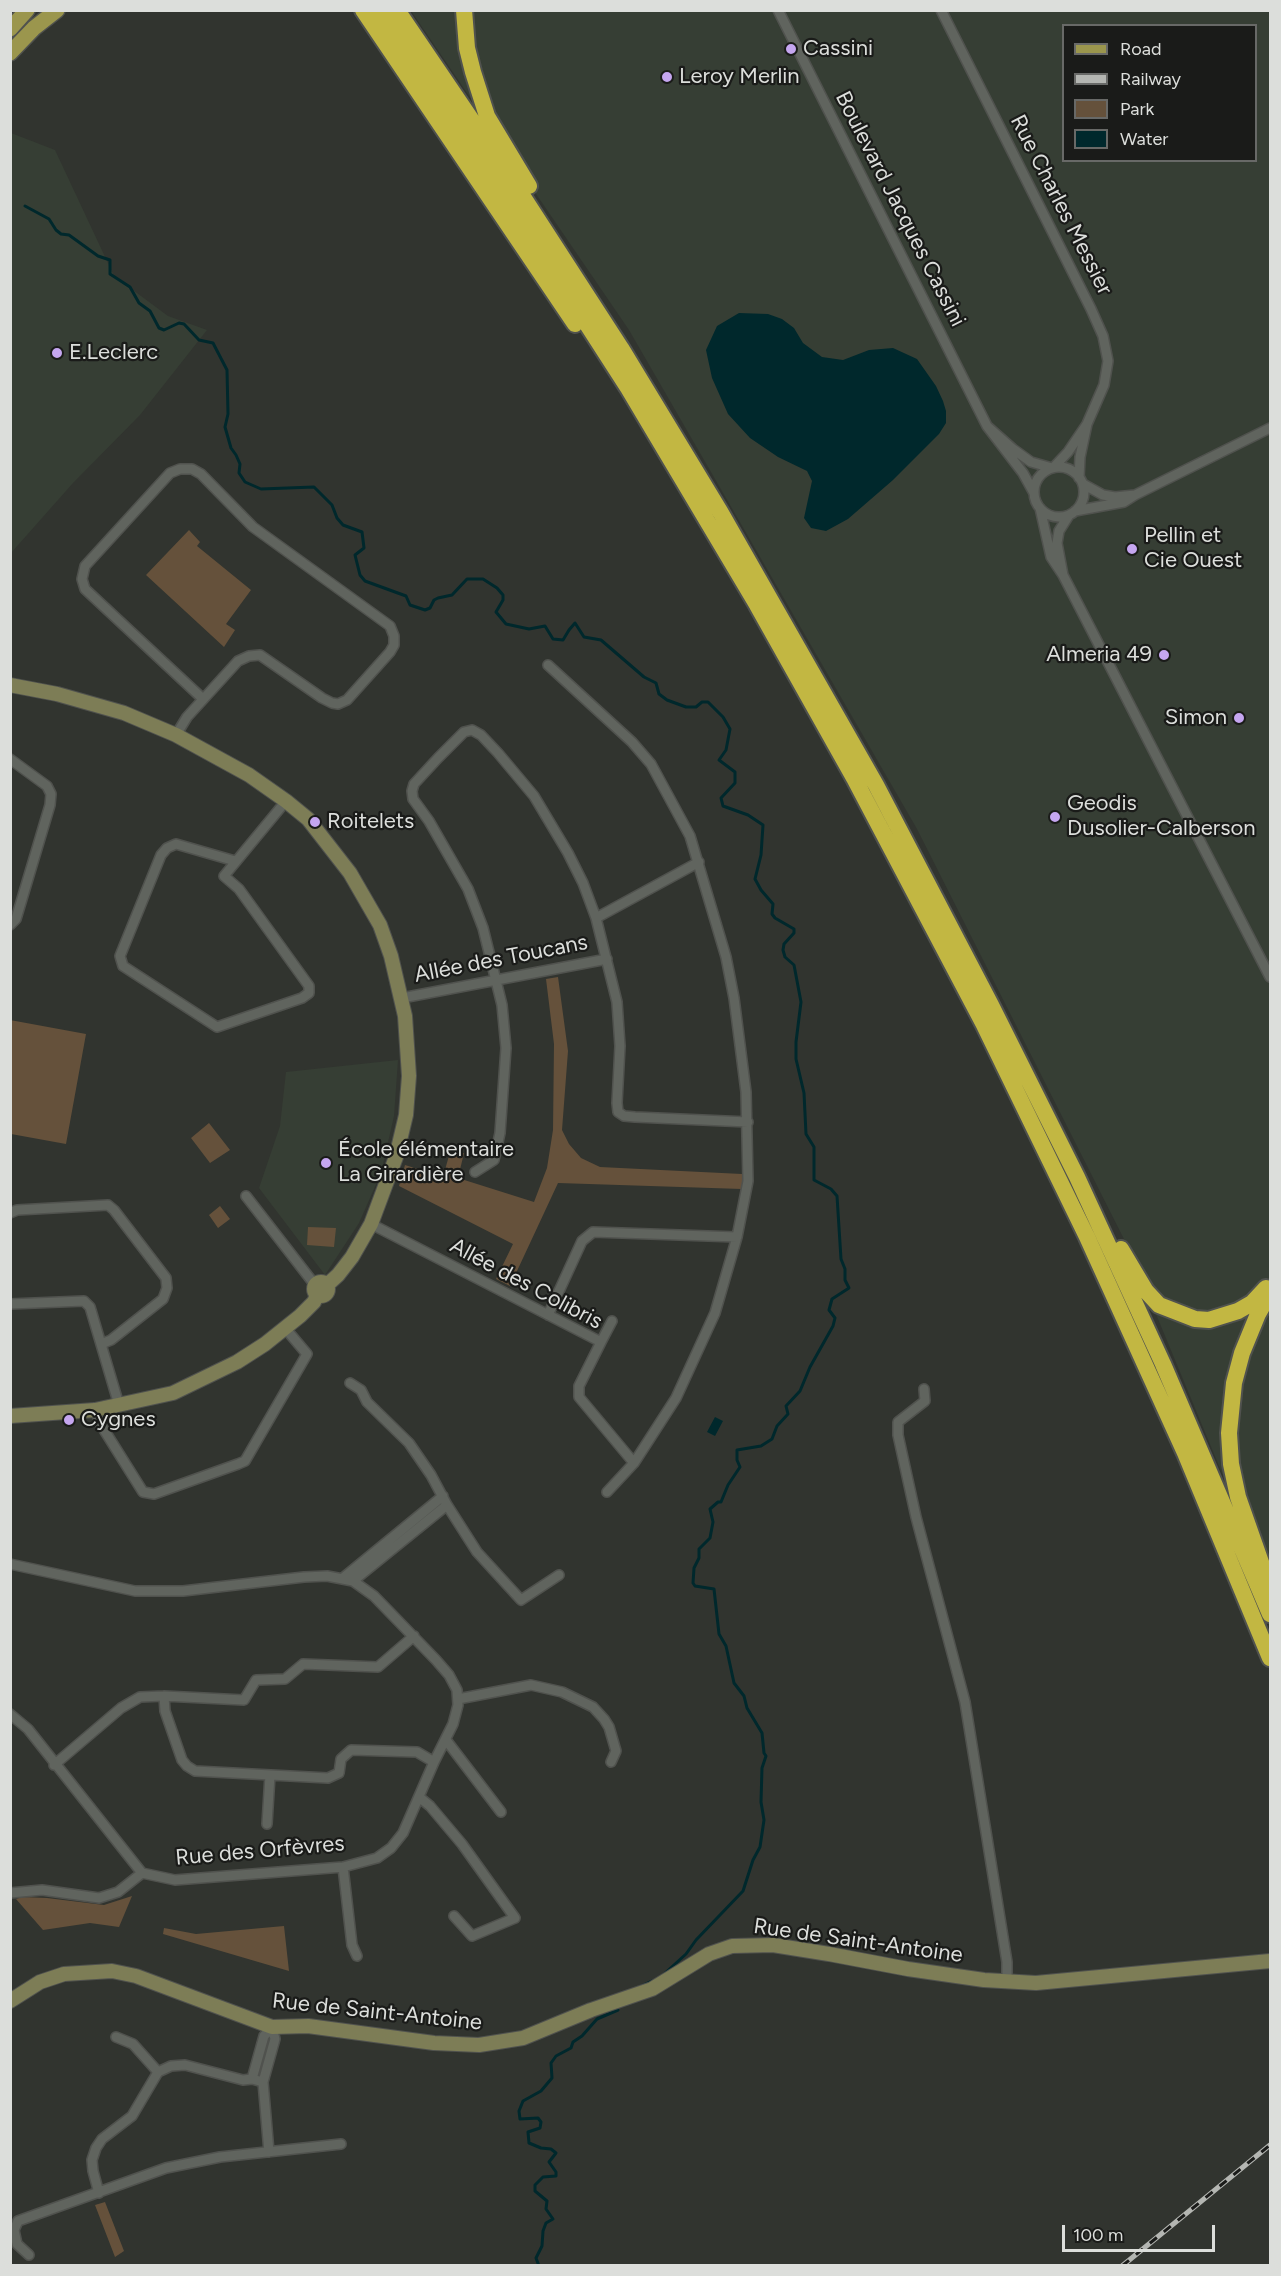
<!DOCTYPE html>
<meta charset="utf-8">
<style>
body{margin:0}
#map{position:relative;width:1281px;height:2276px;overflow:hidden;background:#31342f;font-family:Figtree,sans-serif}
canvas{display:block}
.frame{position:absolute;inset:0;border:12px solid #dcdedb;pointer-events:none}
.legend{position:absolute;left:1062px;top:24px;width:195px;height:138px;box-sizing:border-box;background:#1a1b19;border:2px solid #686967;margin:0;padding:8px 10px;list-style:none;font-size:18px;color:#dcdedb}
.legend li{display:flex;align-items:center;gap:12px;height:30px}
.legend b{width:30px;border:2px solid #686967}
.scale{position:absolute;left:1062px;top:2225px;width:153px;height:27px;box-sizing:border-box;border:3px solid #dcdedb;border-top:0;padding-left:8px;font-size:18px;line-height:21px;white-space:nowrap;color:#dcdedb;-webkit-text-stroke:4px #1a1b19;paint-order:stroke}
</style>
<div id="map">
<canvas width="1281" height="2276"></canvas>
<div class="frame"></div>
<ul class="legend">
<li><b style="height:8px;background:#9b964d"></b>Road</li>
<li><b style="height:8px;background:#b4b6b2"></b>Railway</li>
<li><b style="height:16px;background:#65513b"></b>Park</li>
<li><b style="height:16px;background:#00282c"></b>Water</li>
</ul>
<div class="scale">100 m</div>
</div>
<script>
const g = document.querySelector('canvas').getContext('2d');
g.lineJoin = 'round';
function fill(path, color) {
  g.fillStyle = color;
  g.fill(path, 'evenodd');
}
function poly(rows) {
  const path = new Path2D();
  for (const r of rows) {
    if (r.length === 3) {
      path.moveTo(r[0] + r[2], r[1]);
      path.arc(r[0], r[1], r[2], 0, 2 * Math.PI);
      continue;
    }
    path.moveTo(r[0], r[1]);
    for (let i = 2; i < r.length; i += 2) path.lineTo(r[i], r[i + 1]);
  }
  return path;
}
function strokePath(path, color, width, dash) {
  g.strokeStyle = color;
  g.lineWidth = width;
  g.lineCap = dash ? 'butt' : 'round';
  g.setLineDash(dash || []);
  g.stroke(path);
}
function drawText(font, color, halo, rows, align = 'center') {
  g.font = font + ' Figtree,sans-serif';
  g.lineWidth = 4.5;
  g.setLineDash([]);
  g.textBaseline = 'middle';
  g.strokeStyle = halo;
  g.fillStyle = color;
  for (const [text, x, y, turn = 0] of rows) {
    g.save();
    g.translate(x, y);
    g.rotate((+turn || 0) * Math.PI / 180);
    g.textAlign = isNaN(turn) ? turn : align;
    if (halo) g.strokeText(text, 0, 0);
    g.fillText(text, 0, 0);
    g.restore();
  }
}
fill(poly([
 [411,11,1270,11,1270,1589,1129,1249,917,829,629,330],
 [1064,26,1256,26,1256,160,1064,160],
 [11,133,55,150,114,276,168,316,207,330,140,415,73,483,11,553],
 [398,1060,394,1116,381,1173,359,1223,325,1275,259,1188,280,1126,286,1072]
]), '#363e34');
fill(poly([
 [189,530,200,542,197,546,251,590,226,624,235,630,224,647,146,575],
 [558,977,568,1051,562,1130,569,1144,581,1158,600,1167,742,1174,742,1189,558,1183,510,1286,496,1279,513,1244,399,1186,405,1165,443,1177,450,1152,464,1153,458,1178,534,1202,547,1168,553,1130,554,1044,546,979],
 [10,1020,86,1034,66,1144,11,1134],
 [209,1123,230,1150,210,1163,191,1138],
 [220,1206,230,1219,218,1228,209,1215],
 [308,1227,336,1228,334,1247,307,1245],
 [132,1896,119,1927,90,1923,43,1930,16,1899,22,1897,47,1898,104,1905],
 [284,1926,289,1971,163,1934,164,1928,196,1934],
 [105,2202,124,2251,115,2257,95,2205]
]), '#65513b');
fill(poly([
 [739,313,768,314,782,319,794,328,803,343,822,357,843,360,869,350,893,348,917,359,936,386,943,401,946,411,946,423,939,434,893,480,848,519,826,531,811,528,804,518,812,481,807,471,778,457,750,438,728,414,712,378,706,350,717,326],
 [715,1417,723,1421,715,1436,707,1432]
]), '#00282c');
strokePath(poly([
 [25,206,49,219,56,230,61,234,69,235,98,256,110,260,110,274,130,287,139,303,150,311,159,328,164,330,179,323,184,324,199,340,213,343,227,370,228,414,225,427,231,448,236,455,240,464,239,473,245,482,261,489,314,487,332,505,337,518,343,525,362,532,364,548,355,555,360,575,365,581,406,596,410,605,425,610,430,608,434,600,438,598,452,595,467,579,483,579,497,588,503,595,503,600,496,612,506,624,529,629,545,626,553,639,563,640,569,630,575,623,584,637,601,640,644,677,656,683,659,694,667,700,686,707,696,707,702,702,708,702,723,717,730,729,726,750,719,760,735,772,735,783,721,798,723,806,748,815,763,825,761,855,755,879,761,890,773,904,772,914,775,918,794,929,794,933,784,944,783,950,785,957,794,965,801,1002,796,1042,796,1059,804,1093,806,1134,814,1147,814,1180,831,1189,837,1196,841,1259,845,1269,845,1280,849,1288,832,1299,829,1310,835,1318,833,1326,810,1367,800,1391,786,1406,788,1414,777,1426,772,1439,761,1446,737,1450,737,1460,740,1467,728,1485,721,1502,718,1502,710,1509,713,1522,710,1538,699,1549,699,1558,694,1568,693,1583,695,1586,714,1589,719,1634,726,1646,734,1683,744,1696,747,1708,762,1733,764,1753,766,1756,762,1768,761,1802,764,1820,760,1847,753,1860,743,1891,696,1940,686,1954,663,1975],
 [639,1987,652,1981],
 [539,2266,536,2258,542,2246,543,2231,546,2223,553,2219,546,2209,547,2201,535,2191,535,2185,543,2177,556,2176,556,2172,549,2162,556,2153,551,2149,541,2148,529,2143,528,2132,540,2128,541,2122,538,2118,520,2119,519,2111,523,2101,541,2091,552,2078,551,2063,556,2056,571,2048,573,2042,582,2036,597,2019,618,2010]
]), '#00282c', 3);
const street = poly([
 [778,10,987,426],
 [941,10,1091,309,1103,336,1108,361,1104,385,1087,424],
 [1059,492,25],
 [1053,468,1068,452,1087,424,1080,457,1079,478],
 [1034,493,1023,473,987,426,1013,449,1031,462,1052,468],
 [1135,495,1270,428],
 [1040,508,1051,557,1063,575,1057,543,1059,531,1069,515],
 [1075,511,1124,502,1135,495,1115,497,1103,495,1083,484],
 [1063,575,1270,977],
 [548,665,632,742,651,764,690,836,726,957,734,998,746,1092,748,1181,737,1237,715,1313,676,1398,634,1463,607,1492],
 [176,735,187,717,238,661,249,656,260,655,322,698,332,703,338,704,347,700,390,652,394,645,394,636,390,626,253,527,201,474,192,469,180,469,170,473,85,566,82,579,85,589,203,699],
 [10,759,47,786,51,794,50,805,16,919,10,925],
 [235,861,176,844,167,848,161,855,120,956,123,966,217,1027,302,998,309,993,309,986,239,889,224,876,286,801],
 [596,918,699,862],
 [402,998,607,959],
 [475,1172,494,1160,500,1133,506,1048,502,1005,483,928,468,889,429,821,413,799,412,791,414,784,438,758,464,732,472,730,481,735,498,753,534,796,568,853,583,883,596,918,617,1002,620,1046,617,1103,618,1112,624,1116,635,1117,748,1122],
 [246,1196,315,1285],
 [10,1213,17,1210,108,1205,114,1210,166,1278,167,1288,163,1299,111,1340,101,1344],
 [371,1224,601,1342,579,1386,579,1397,634,1463],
 [10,1304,84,1301,90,1307,119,1405],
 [548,1315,582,1241,593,1232,737,1237],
 [601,1342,612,1321],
 [350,1383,361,1390,367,1402,409,1443,431,1475,447,1505,477,1552,521,1600,559,1575],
 [924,1389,925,1401,898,1422,898,1435,916,1517,965,1702,1007,1962,1007,1982],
 [95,1410,101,1425,143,1492,154,1494,238,1464,245,1461,307,1354,285,1328],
 [10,1564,135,1591,183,1591,304,1577,327,1576,353,1581,374,1596,436,1660,449,1675,457,1690,458,1705,453,1724,434,1762,403,1833,391,1848,377,1858,343,1867,175,1880,142,1873,28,1729,10,1714],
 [343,1578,443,1496],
 [353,1581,447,1505],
 [164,1696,165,1711,182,1760,187,1766,195,1771,328,1778,339,1773,341,1759,351,1750,417,1752,434,1762],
 [458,1699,531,1685,562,1692,593,1707,604,1719,609,1727,616,1751,611,1762],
 [446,1740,501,1812],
 [54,1765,121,1708,140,1697,164,1696,244,1700,256,1680,285,1679,303,1664,378,1667,414,1636],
 [419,1797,430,1806,462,1844,515,1918,472,1936,454,1916],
 [267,1824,270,1775],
 [343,1867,352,1945,357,1956],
 [10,1893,42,1890,99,1898,118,1892,142,1873],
 [116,2037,133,2044,158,2072],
 [252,2079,264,2036,272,2027],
 [269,2152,263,2082,275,2039,272,2027],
 [99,2193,93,2171,92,2160,96,2148,102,2139,132,2116,158,2072,171,2066,185,2065,243,2080,252,2079,263,2082],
 [29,2255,17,2244,14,2230,18,2221,166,2168,220,2157,341,2144]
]);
const secondary = poly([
 [10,685,57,694,124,713,176,735,249,775,286,801,308,819,350,873,380,925,391,956,405,1016,409,1076,406,1115,396,1157,371,1224,352,1257,338,1275,327,1285],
 [321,1289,7],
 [10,1416,95,1410,173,1393,237,1362,265,1344,300,1316,314,1302,317,1295],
 [10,2001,40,1982,64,1974,112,1971,136,1976,272,2027,308,2026,434,2043,479,2045,523,2038,591,2010,652,1989,709,1954,732,1946,773,1945,829,1954,908,1969,984,1980,1036,1983,1270,1961]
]);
const primary = poly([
 [10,29,27,10],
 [10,53,34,28,57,10]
]);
const highway = poly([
 [363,10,575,324],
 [380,10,498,186,628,388,757,605,854,778,983,1023,1087,1237,1185,1453,1270,1658],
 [397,10,507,172,621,348,721,513,876,785,991,1005,1077,1177,1163,1364,1270,1614],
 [464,10,467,48,473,72,487,116,529,186],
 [1121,1249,1146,1291,1159,1305,1195,1319,1209,1320,1238,1311,1252,1303,1266,1288],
 [1270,1293,1258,1314,1242,1353,1234,1383,1229,1433,1231,1464,1238,1497,1270,1588]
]);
strokePath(street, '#50524e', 12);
strokePath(secondary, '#50524e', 16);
strokePath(primary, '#50524e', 18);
strokePath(highway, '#50524e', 20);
strokePath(street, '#60645e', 9);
strokePath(secondary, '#7d7d56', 14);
strokePath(primary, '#9b964d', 15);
strokePath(highway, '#c2b742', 16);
const rail = poly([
 [1122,2266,1270,2145]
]);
strokePath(rail, '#b4b6b2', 5);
strokePath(rail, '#1a1b19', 3, [9]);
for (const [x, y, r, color] of [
 [791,49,6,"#c5a6f0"],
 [667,77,6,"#c5a6f0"],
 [57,353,6,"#c5a6f0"],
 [1132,549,6,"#c5a6f0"],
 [1164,655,6,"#c5a6f0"],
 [1239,718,6,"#c5a6f0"],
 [1055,817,6,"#c5a6f0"],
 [315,822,6,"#c5a6f0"],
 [326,1163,6,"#c5a6f0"],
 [69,1420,6,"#c5a6f0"]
]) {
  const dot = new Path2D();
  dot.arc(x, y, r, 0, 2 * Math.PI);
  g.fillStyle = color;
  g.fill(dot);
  strokePath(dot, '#1a1b19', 2);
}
drawText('22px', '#dcdedb', '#1a1b19', [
 ["Cassini",803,49],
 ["Leroy Merlin",679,77],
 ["E.Leclerc",69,353],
 ["Pellin et",1144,536],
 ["Cie Ouest",1144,561],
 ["Almeria 49",1152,655,"right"],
 ["Simon",1227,718,"right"],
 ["Geodis",1067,804],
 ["Dusolier-Calberson",1067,829],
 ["Roitelets",327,822],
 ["École élémentaire",338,1150],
 ["La Girardière",338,1175],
 ["Cygnes",81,1420]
], 'left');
drawText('22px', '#dcdedb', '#1a1b19', [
 ["Rue Charles Messier",1061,205,63],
 ["Boulevard Jacques Cassini",900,209,63],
 ["Allée des Toucans",501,959,-11],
 ["Allée des Colibris",526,1284,28],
 ["Rue des Orfèvres",260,1851,-5],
 ["Rue de Saint-Antoine",858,1941,8],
 ["Rue de Saint-Antoine",377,2012,6]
]);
</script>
